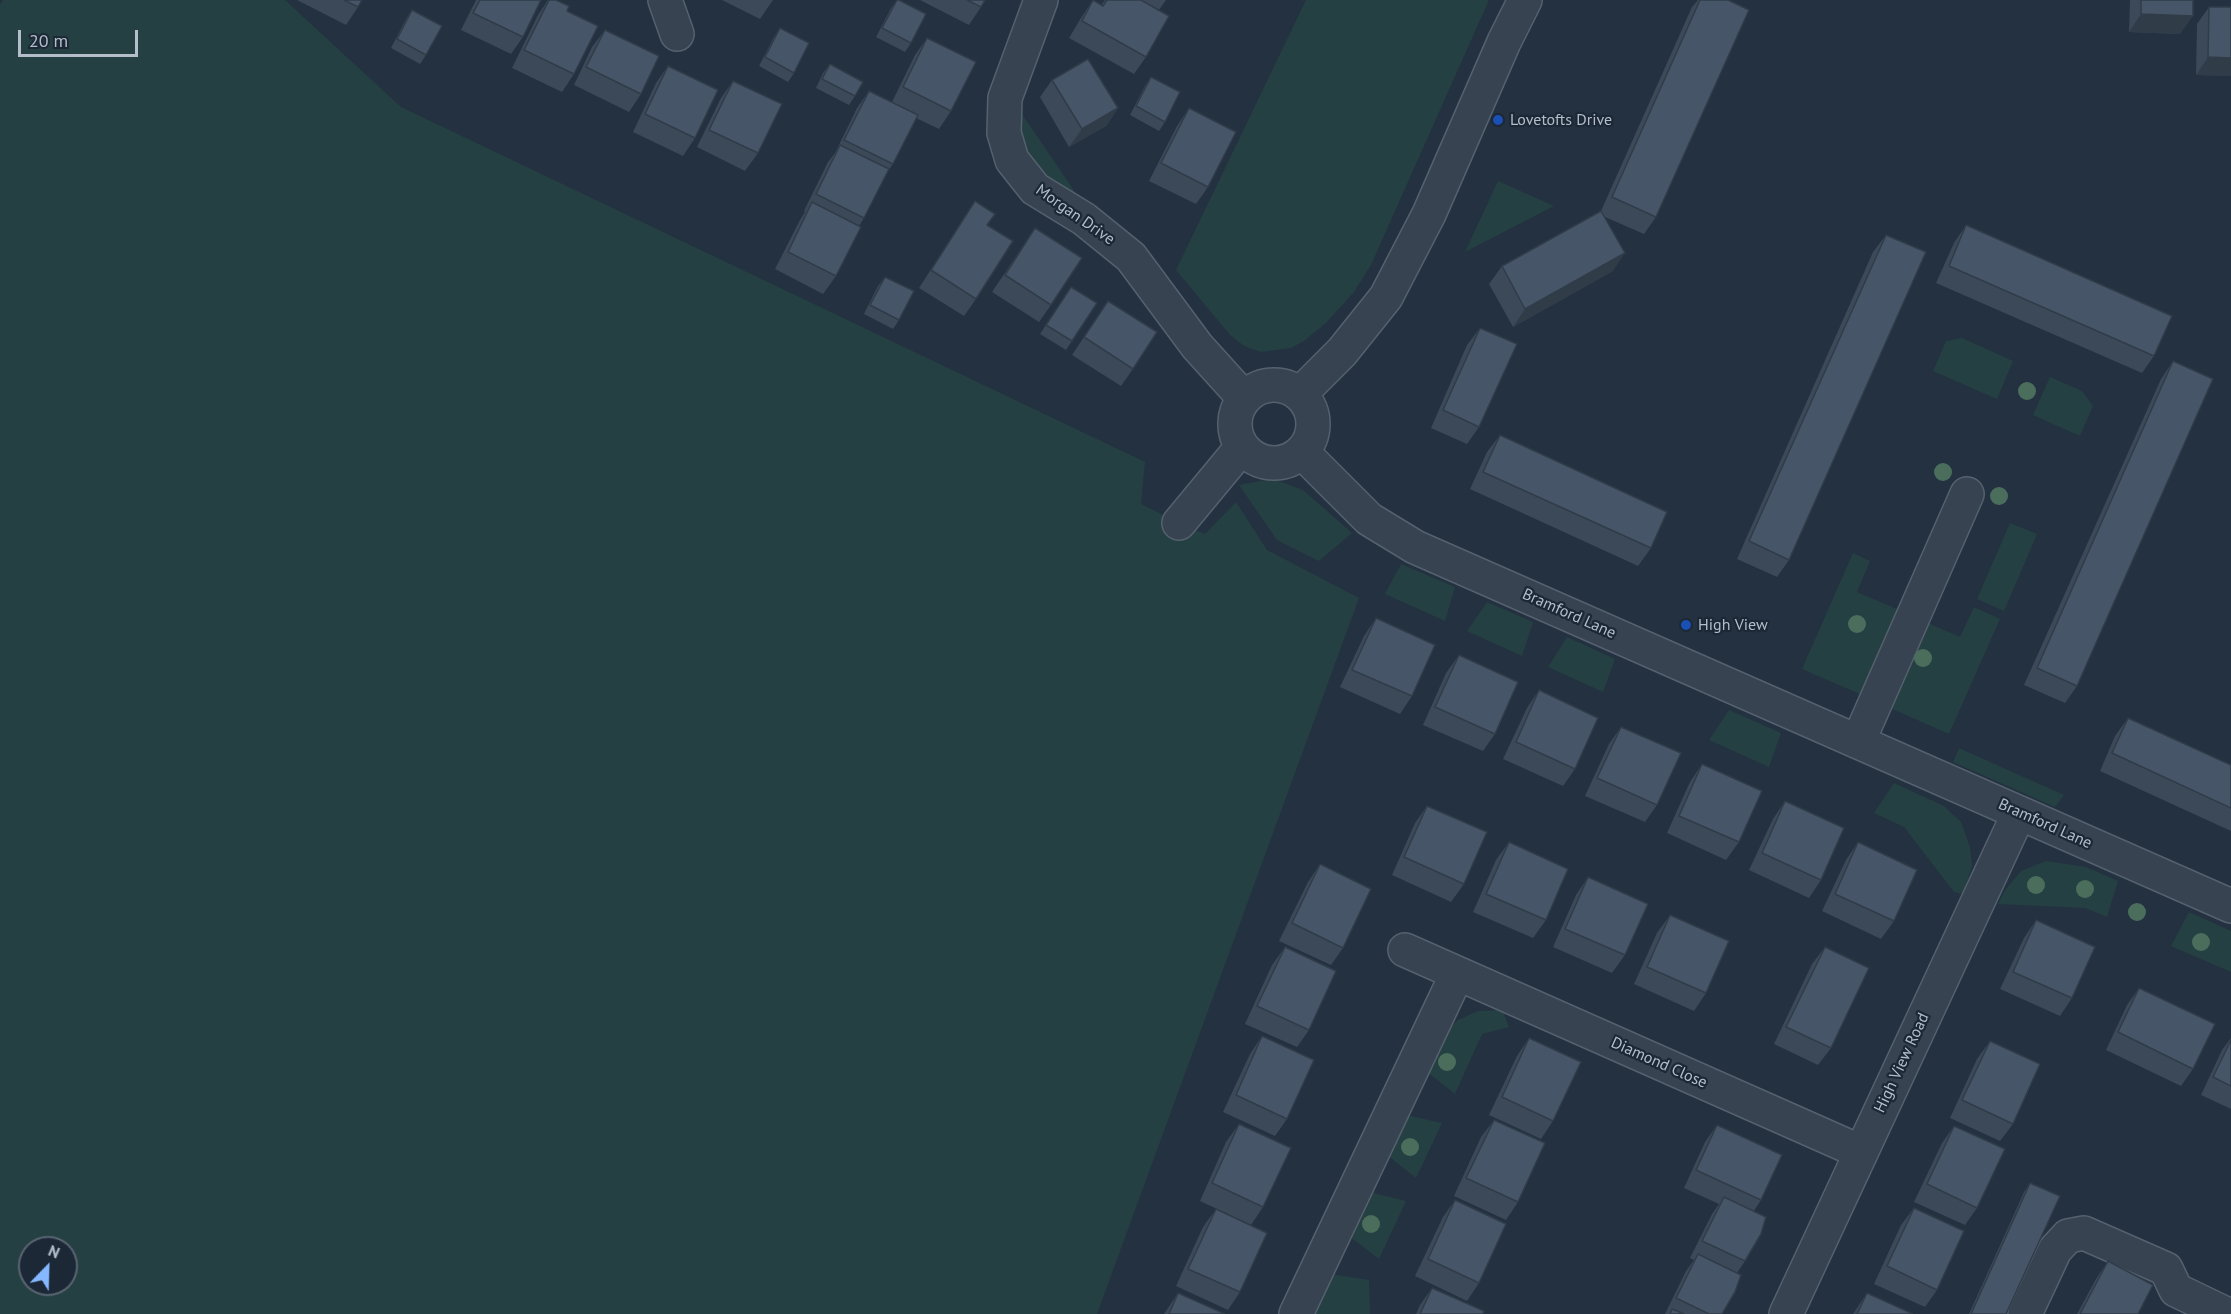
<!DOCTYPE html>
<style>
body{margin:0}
#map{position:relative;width:2231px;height:1314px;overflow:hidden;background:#233141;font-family:"PT Sans",sans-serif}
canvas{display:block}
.north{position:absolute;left:18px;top:1236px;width:60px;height:60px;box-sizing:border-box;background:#1c2836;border:2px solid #596472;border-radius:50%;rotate:23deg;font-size:16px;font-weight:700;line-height:24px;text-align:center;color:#b4becb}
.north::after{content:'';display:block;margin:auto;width:21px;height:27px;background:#85b8ff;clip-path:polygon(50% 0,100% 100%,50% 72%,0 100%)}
.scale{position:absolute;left:18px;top:30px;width:120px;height:27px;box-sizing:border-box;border:3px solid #b4becb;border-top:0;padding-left:8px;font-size:18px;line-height:21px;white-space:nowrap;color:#b4becb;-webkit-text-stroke:4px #1c2836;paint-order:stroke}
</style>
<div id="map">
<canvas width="2231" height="1314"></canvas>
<div class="north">N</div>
<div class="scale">20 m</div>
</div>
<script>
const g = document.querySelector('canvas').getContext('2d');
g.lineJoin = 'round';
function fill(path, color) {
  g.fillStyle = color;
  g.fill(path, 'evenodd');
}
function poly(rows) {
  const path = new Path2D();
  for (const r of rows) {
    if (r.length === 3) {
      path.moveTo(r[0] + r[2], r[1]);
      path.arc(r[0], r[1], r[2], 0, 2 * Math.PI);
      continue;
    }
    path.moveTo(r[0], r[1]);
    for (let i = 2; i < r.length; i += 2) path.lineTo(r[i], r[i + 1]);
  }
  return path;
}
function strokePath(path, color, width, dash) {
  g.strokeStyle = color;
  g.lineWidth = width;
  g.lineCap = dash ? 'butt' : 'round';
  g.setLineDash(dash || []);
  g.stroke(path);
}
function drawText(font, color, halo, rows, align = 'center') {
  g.font = font + ' "PT Sans",sans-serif';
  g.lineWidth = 4.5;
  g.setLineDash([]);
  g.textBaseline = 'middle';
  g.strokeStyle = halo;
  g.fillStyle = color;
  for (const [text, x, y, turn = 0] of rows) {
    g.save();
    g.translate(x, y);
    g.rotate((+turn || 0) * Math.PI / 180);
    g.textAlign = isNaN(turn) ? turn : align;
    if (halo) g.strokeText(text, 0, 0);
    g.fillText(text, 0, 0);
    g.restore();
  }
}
fill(poly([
 [3,0,285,0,401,107,1145,462,1141,504,1179,523,1205,534,1236,502,1267,550,1359,598,1097,1314,0,1314,0,5],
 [30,1248,66,1248,66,1284,30,1284],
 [1306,0,1489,0,1371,265,1354,292,1326,323,1304,341,1291,348,1261,352,1244,346,1230,335,1176,270],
 [1020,111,1077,195,1049,178,1032,159,1021,137],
 [1498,181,1554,206,1465,252],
 [1962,338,2013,361,1997,399,1933,371,1946,341],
 [2050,377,2082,391,2093,406,2080,436,2033,415],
 [1266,480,1279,481,1303,490,1352,533,1319,561,1277,540,1239,485],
 [2010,523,2037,534,2004,611,1977,599],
 [1853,553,1870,561,1857,592,1904,612,1862,695,1802,669],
 [1401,564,1455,587,1445,621,1385,594],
 [1487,602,1533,622,1522,656,1467,631],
 [1974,607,2000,619,1949,734,1888,707,1923,621,1960,637],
 [1567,637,1615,659,1603,692,1548,667],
 [1729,710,1781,733,1769,767,1709,740],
 [1959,748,2064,795,2055,807,1953,762],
 [1894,783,1944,806,1961,822,1970,847,1972,866,1963,894,1954,892,1904,827,1874,813],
 [2046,861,2086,867,2118,881,2107,917,2085,908,1998,904,2005,890,2021,871],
 [2189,912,2231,931,2231,972,2171,946],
 [1502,1010,1509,1027,1482,1034,1455,1094,1427,1072,1450,1028,1458,1020,1478,1011],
 [1406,1115,1442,1123,1416,1178,1387,1155],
 [1370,1192,1406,1201,1379,1259,1349,1236],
 [1331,1274,1369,1280,1370,1314,1312,1314]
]), '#254042');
const minor = poly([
 [665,0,677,34],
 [1041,0,1005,98,1004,133,1012,160,1035,189,1084,219,1131,257,1197,346,1244,398],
 [1274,424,39],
 [1300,394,1342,352,1386,297,1429,214,1504,42,1525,0],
 [1302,452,1369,519,1415,547,2231,906],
 [1179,523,1242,447],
 [1858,742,1967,494],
 [1405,950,1861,1152],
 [1296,1314,1457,974],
 [1786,1314,2019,813],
 [2025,1314,2055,1250,2068,1236,2084,1233,2166,1269,2176,1290,2226,1314]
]);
strokePath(minor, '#55616e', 36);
strokePath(minor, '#374351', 33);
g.fillStyle = '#4a6d5c';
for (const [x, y] of [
 [2027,391],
 [1943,472],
 [1999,496],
 [1857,624],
 [1923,658],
 [2036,885],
 [2085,889],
 [2137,912],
 [2201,942],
 [1447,1062],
 [1410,1147],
 [1371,1224]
]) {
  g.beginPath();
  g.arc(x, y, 9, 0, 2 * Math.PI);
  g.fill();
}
fill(poly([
 [297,0,362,0,358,7,346,25],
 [476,0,541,0,523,37,511,54,461,30],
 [548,0,556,0,567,11,574,74,562,92,512,68,538,15],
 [722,0,773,0,760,19],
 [897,0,911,43,905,52,876,37,891,8],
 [920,0,985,0,981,7,969,25],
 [1093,0,1101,5,1105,0,1166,0,1159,10,1146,57,1134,74,1069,38,1081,18],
 [1698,0,1728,0,1656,217,1644,234,1605,217,1613,271,1513,327,1489,284,1502,266,1601,211,1692,7],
 [2130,0,2193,0,2180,34,2129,32],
 [2209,7,2231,7,2231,76,2196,75,2197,24],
 [412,10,426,55,420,64,391,48,406,19],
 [780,28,794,73,788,82,759,66,774,37],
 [605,30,641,94,629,112,574,85,592,47],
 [927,38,951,111,939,129,916,118,893,164,886,174,864,218,859,226,836,276,823,294,775,269,800,220,805,212,804,211,828,162,835,153,857,108,869,91,892,102,915,55],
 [830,64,855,96,849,105,816,88,823,73],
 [668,66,695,138,683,156,633,132,656,83],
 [1151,77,1165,122,1159,131,1130,115,1145,86],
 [1052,80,1118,108,1106,126,1069,147,1040,97],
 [733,81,758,153,745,171,697,147,721,98],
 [1189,108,1208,187,1196,204,1149,181,1177,126],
 [975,201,987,225,976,299,964,316,919,288],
 [1966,225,2154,356,2142,373,1936,283,1954,243],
 [1035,228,1051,305,1039,322,992,292],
 [1886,235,1789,560,1777,577,1737,559,1873,252],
 [885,277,899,320,893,329,864,314,878,286],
 [1071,287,1072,341,1066,350,1040,334],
 [1108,301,1133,369,1121,386,1072,355],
 [1480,328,1479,427,1467,444,1431,428,1467,345],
 [2173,361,2077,686,2065,703,2024,685,2161,379],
 [1500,435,1651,548,1638,566,1470,489,1487,452],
 [1376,618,1412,696,1400,714,1340,687,1364,636],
 [1459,655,1495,734,1483,751,1423,725,1446,673],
 [1539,690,1575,769,1563,786,1503,759,1527,708],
 [2128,718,2231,765,2231,831,2100,771,2115,736],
 [1621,727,1657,805,1645,822,1585,796,1609,744],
 [1702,764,1739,842,1726,860,1667,833,1690,782],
 [1785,801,1821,880,1809,898,1749,870,1773,819],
 [1427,806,1464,884,1451,902,1392,875,1415,823],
 [1509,842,1546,920,1533,938,1473,912,1496,860],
 [1858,842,1894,921,1881,939,1822,911,1846,860],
 [1320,864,1343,948,1331,965,1279,941,1308,882],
 [1588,877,1625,955,1612,973,1553,947,1576,895],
 [1670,915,1706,993,1694,1011,1634,984,1657,933],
 [2036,920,2072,998,2060,1016,2000,989,2024,938],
 [1285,947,1309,1030,1297,1047,1245,1024,1272,965],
 [1825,947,1831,1048,1818,1065,1774,1044,1812,964],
 [2139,988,2193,1069,2181,1086,2106,1050,2127,1005],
 [1262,1036,1287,1119,1275,1136,1223,1112,1250,1054],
 [1529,1038,1553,1121,1541,1139,1489,1115,1517,1056],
 [2231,1038,2231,1109,2201,1095,2222,1050],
 [1990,1041,2013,1124,2000,1141,1950,1118,1977,1059],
 [1494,1120,1518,1202,1506,1220,1454,1196,1481,1137],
 [1239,1124,1263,1207,1251,1225,1200,1201,1226,1142],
 [1717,1125,1761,1200,1754,1211,1745,1261,1737,1273,1722,1314,1665,1314,1686,1271,1694,1260,1690,1258,1712,1214,1719,1204,1684,1188,1705,1142],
 [1954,1126,1977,1208,1965,1225,1914,1202,1942,1143],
 [2030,1183,2006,1314,1969,1314,2024,1192],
 [1455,1200,1479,1283,1467,1301,1415,1276,1443,1217],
 [1914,1208,1937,1290,1925,1307,1874,1284,1901,1225],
 [1216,1209,1240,1292,1228,1310,1176,1286,1203,1227],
 [2108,1261,2138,1314,2077,1314,2096,1279],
 [1432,1288,1483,1314,1416,1314,1420,1305],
 [1178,1293,1225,1314,1164,1314],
 [1867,1293,1913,1314,1853,1314]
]), '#3c4959');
fill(poly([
 [2141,14,2193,16,2180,34,2129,32],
 [2208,57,2231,58,2231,76,2196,75],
 [1118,108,1106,126,1069,147,1082,129],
 [1625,253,1613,271,1513,327,1525,309]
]), '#313c49');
const building = poly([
 [344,0,362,0,358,7,344,0],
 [480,0,541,0,523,37,473,13,480,0],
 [549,0,556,0,569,6,567,11,598,26,574,74,524,50,549,0],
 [897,0,899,0,926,14,911,43,882,28,897,0],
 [967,0,985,0,981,7,967,0],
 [1093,0,1103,6,1107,0,1141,0,1169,16,1146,57,1082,21,1093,0],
 [1700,0,1728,0,1749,10,1656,217,1612,197,1700,0],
 [2141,0,2193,0,2193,16,2141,14,2141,0],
 [2209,7,2231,7,2231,58,2208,57,2209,7],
 [412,10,442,26,426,55,397,39,412,10],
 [780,28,809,43,794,73,765,57,780,28],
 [605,30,659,56,641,94,586,67,605,30],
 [927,38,976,62,951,111,903,87,927,38],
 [1088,59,1118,108,1082,129,1052,80,1088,59],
 [830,64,863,82,855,96,822,79,830,64],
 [668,66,718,90,695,138,645,114,668,66],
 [1151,77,1180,92,1165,122,1136,106,1151,77],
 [733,81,782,104,758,153,709,130,733,81],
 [869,91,918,115,893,164,844,140,869,91],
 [1189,108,1236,132,1208,187,1161,163,1189,108],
 [840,145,889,169,864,218,816,194,840,145],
 [975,201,995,214,987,225,1013,241,976,299,931,270,975,201],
 [812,202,861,227,836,276,788,252,812,202],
 [1601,211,1625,253,1525,309,1502,266,1601,211],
 [1966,225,2172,316,2154,356,1949,266,1966,225],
 [1035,228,1082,258,1051,305,1005,275,1035,228],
 [1886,235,1926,252,1789,560,1749,541,1886,235],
 [885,277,914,291,899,320,870,305,885,277],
 [1071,287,1097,303,1072,341,1046,325,1071,287],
 [1108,301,1157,332,1133,369,1084,337,1108,301],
 [1480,328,1517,344,1479,427,1443,410,1480,328],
 [2173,361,2213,379,2077,686,2037,668,2173,361],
 [1500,435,1667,512,1651,548,1483,472,1500,435],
 [1376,618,1435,645,1412,696,1352,670,1376,618],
 [1459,655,1518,682,1495,734,1435,707,1459,655],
 [1539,690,1598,718,1575,769,1516,742,1539,690],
 [2128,718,2231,765,2231,808,2112,753,2128,718],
 [1621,727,1681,753,1657,805,1597,778,1621,727],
 [1702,764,1762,791,1739,842,1679,816,1702,764],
 [1785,801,1844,828,1821,880,1762,853,1785,801],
 [1427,806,1487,832,1464,884,1404,857,1427,806],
 [1509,842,1568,869,1546,920,1486,894,1509,842],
 [1858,842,1917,870,1894,921,1835,894,1858,842],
 [1320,864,1371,889,1343,948,1292,923,1320,864],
 [1588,877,1648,904,1625,955,1565,929,1588,877],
 [1670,915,1729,941,1706,993,1647,967,1670,915],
 [2036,920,2095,947,2072,998,2013,972,2036,920],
 [1285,947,1336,971,1309,1030,1257,1006,1285,947],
 [1825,947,1869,968,1831,1048,1786,1027,1825,947],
 [2139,988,2215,1024,2193,1069,2118,1032,2139,988],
 [1262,1036,1314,1060,1287,1119,1236,1095,1262,1036],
 [1529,1038,1581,1062,1553,1121,1502,1097,1529,1038],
 [2231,1040,2231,1086,2213,1077,2231,1040],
 [1990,1041,2040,1064,2013,1124,1962,1100,1990,1041],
 [1494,1120,1545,1143,1518,1202,1466,1178,1494,1120],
 [1239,1124,1291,1148,1263,1207,1212,1183,1239,1124],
 [1717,1125,1782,1155,1761,1200,1696,1170,1717,1125],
 [1954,1126,2005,1149,1977,1208,1927,1184,1954,1126],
 [2030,1183,2060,1196,2006,1314,1971,1314,2030,1183],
 [1724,1197,1766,1217,1761,1234,1745,1261,1702,1241,1724,1197],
 [1455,1200,1506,1224,1479,1283,1428,1259,1455,1200],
 [1914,1208,1964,1231,1937,1290,1887,1266,1914,1208],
 [1216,1209,1267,1233,1240,1292,1188,1269,1216,1209],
 [1698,1254,1741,1275,1735,1292,1722,1314,1709,1314,1676,1298,1698,1254],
 [2108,1261,2153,1285,2138,1314,2080,1314,2108,1261],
 [1432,1288,1484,1311,1483,1314,1420,1314,1432,1288],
 [1178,1293,1225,1314,1169,1314,1178,1293],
 [1867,1293,1913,1314,1857,1314,1867,1293],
 [1672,1309,1684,1314,1670,1314,1672,1309]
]);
fill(building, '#465568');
strokePath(building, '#313c49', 1.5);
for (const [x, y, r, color] of [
 [1498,120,6,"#1a4fb4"],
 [1686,625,6,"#1a4fb4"]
]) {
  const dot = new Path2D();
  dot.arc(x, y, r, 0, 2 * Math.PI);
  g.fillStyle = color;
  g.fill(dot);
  strokePath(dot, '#1c2836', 2);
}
drawText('16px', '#b4becb', '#1c2836', [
 ["Lovetofts Drive",1510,120],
 ["High View",1698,625]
], 'left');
drawText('16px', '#b4becb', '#1c2836', [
 ["Morgan Drive",1075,215,35],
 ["Bramford Lane",1569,614,24],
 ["Bramford Lane",2045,824,24],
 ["Diamond Close",1659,1063,24],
 ["High View Road",1902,1063,-65]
]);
</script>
